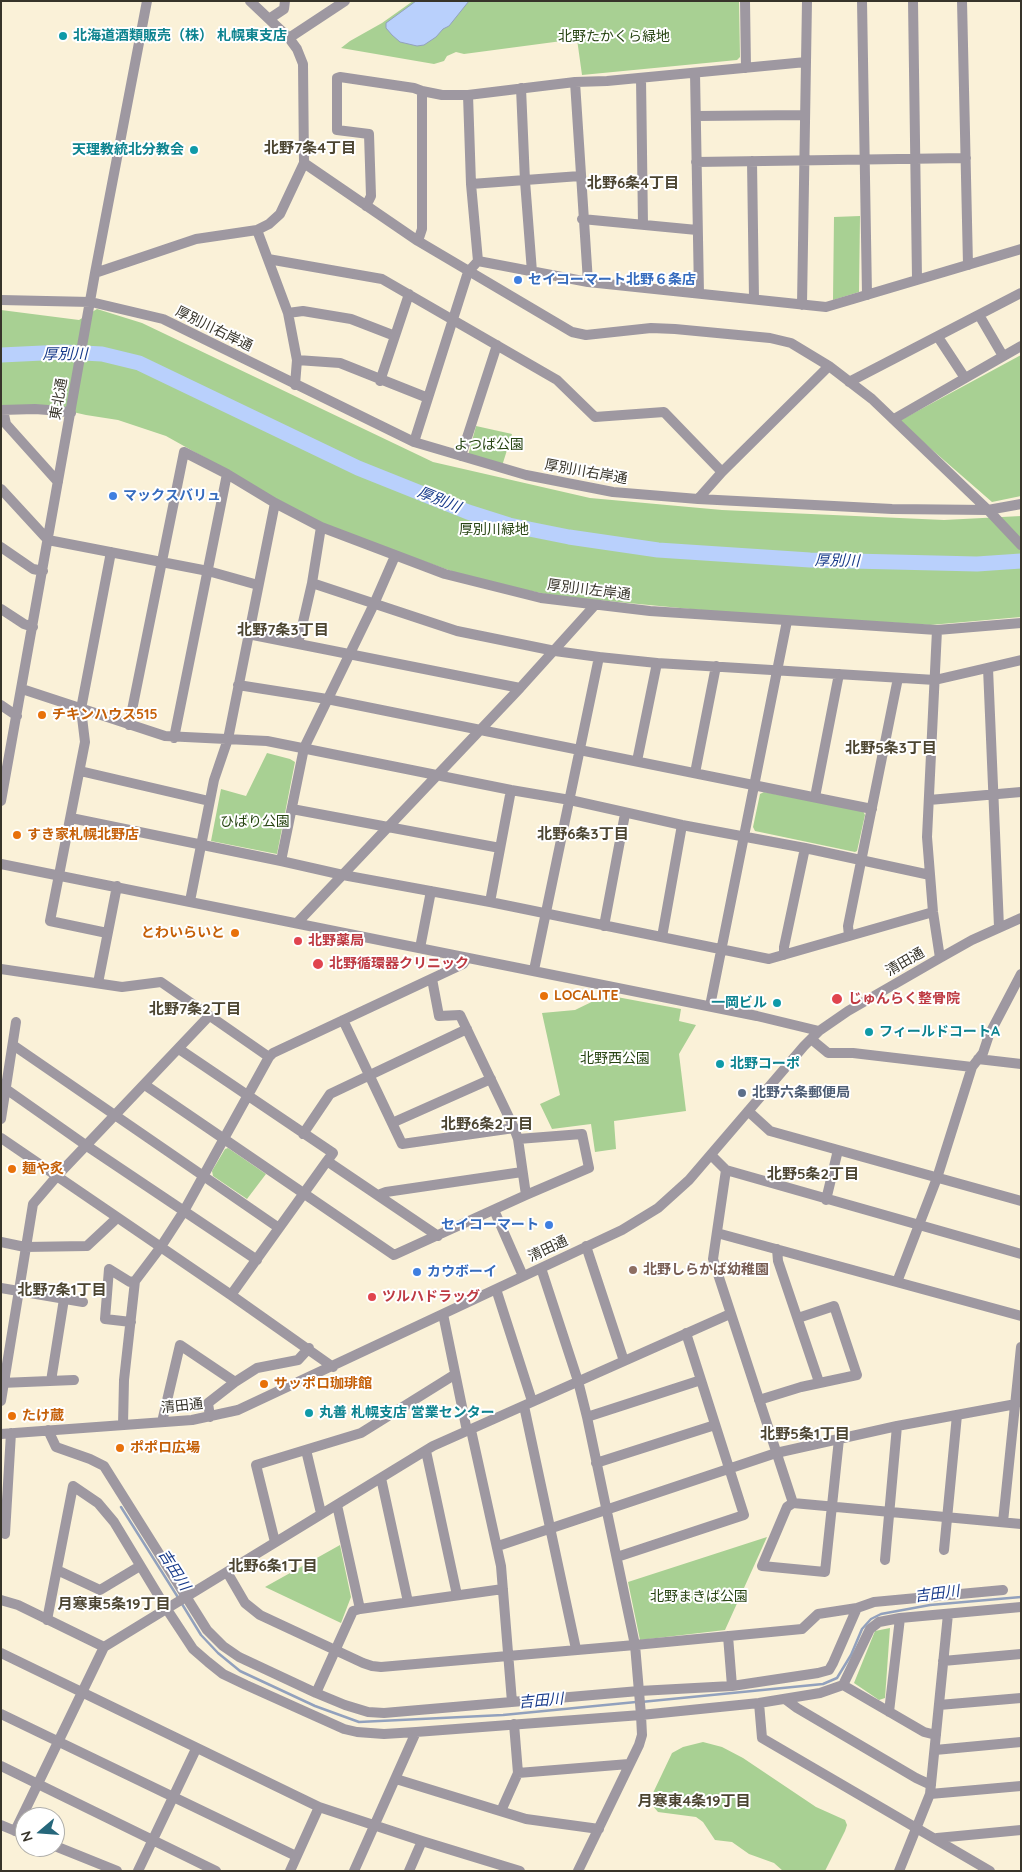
<!DOCTYPE html>
<meta charset="utf-8">
<style>
body{margin:0}
#map{position:relative;width:1022px;height:1872px;overflow:hidden;background:#faf1d8;font-family:Quicksand,sans-serif}
canvas{display:block}
.frame{position:absolute;inset:0;border:2px solid #37342a;pointer-events:none}
.north{position:absolute;left:15px;top:1807px;width:50px;height:50px;box-sizing:border-box;background:#fff;border:1px solid #afaeaa;border-radius:50%;rotate:252deg;font-size:14px;font-weight:700;line-height:20px;text-align:center;color:#37342a}
.north::after{content:'';display:block;margin:auto;width:18px;height:22px;background:#26677b;clip-path:polygon(50% 0,100% 100%,50% 72%,0 100%)}
</style>
<div id="map">
<canvas width="1022" height="1872"></canvas>
<div class="frame"></div>
<div class="north">N</div>
</div>
<script>
const g = document.querySelector('canvas').getContext('2d');
g.lineJoin = 'round';
function fill(path, color) {
  g.fillStyle = color;
  g.fill(path, 'evenodd');
}
function poly(rows) {
  const path = new Path2D();
  for (const r of rows) {
    path.moveTo(r[0], r[1]);
    for (let i = 2; i < r.length; i += 2) path.lineTo(r[i], r[i + 1]);
  }
  return path;
}
function strokePath(path, color, width, dash) {
  g.strokeStyle = color;
  g.lineWidth = width;
  g.lineCap = dash ? 'butt' : 'round';
  g.setLineDash(dash || []);
  g.stroke(path);
}
function drawText(font, color, halo, rows, align = 'center') {
  g.font = font + ' Quicksand,"Noto Sans JP",sans-serif';
  g.lineWidth = 4;
  g.setLineDash([]);
  g.textBaseline = 'middle';
  g.strokeStyle = halo;
  g.fillStyle = color;
  for (const [text, x, y, turn = 0] of rows) {
    g.save();
    g.translate(x, y);
    g.rotate((+turn || 0) * Math.PI / 180);
    g.textAlign = isNaN(turn) ? turn : align;
    if (halo) g.strokeText(text, 0, 0);
    g.fillText(text, 0, 0);
    g.restore();
  }
}
fill(poly([
 [413,1,739,1,740,57,737,60,582,75,577,39,464,54,456,52,447,56,444,61,434,64,341,48,350,41,382,23],
 [860,216,859,292,833,300,834,217],
 [97,309,142,323,433,462,590,498,722,510,944,520,1021,516,1021,617,930,625,722,612,555,596,474,579,327,527,268,496,209,460,166,436,118,420,86,415,42,405,1,406,1,310,79,320],
 [1021,355,1021,496,992,502,899,421],
 [476,426,512,434,502,466,468,456],
 [267,753,290,759,295,762,277,854,211,841,221,789,246,796],
 [764,792,863,811,865,815,857,851,855,852,755,831,753,827,760,794],
 [606,995,681,1009,679,1021,696,1025,679,1054,686,1111,614,1121,616,1149,595,1152,591,1124,552,1129,540,1104,560,1095,542,1013,575,1010],
 [228,1148,266,1174,247,1199,213,1176,212,1171,225,1149],
 [767,1537,725,1630,640,1640,628,1582],
 [340,1545,351,1597,341,1623,265,1587],
 [890,1628,885,1698,879,1700,854,1683,875,1631],
 [703,1742,722,1747,743,1758,816,1807,845,1820,847,1825,845,1831,825,1871,783,1871,774,1863,749,1854,732,1842,715,1840,703,1822,696,1817,658,1812,652,1805,653,1793,672,1753,683,1747]
]), '#a8d093');
const water = poly([
 [416,1,469,1,449,26,443,29,436,37,424,45,417,46,400,42,392,35,386,28,386,23,416,1]
]);
fill(water, '#b9d0fc');
strokePath(water, '#92a1bd', 1);
strokePath(poly([
 [121,1507,179,1599],
 [182,1604,201,1635,218,1653,240,1671,315,1706,359,1722,503,1715,636,1702],
 [641,1702,823,1684,837,1678,851,1655,862,1629,871,1619,881,1614,930,1605,1021,1597]
]), '#92a1bd', 2.5);
strokePath(poly([
 [1,355,64,352,102,354,139,363,358,468,468,512,509,525,569,537,658,550,810,560,977,564,1021,561]
]), '#b9d0fc', 15);
strokePath(poly([
 [745,1,746,68],
 [862,1,867,295],
 [913,1,917,279],
 [962,1,968,265],
 [269,19,284,9,285,1],
 [289,38,345,1],
 [695,73,699,293],
 [641,78,643,225],
 [575,82,588,282],
 [521,88,525,181,532,272],
 [468,95,471,184,478,261],
 [696,116,805,115],
 [752,161,754,299],
 [696,162,966,158],
 [304,163,418,241,572,332,586,335,651,328,675,329,770,338,791,343,829,366,872,399,988,510,1021,545],
 [471,184,580,176],
 [366,206,371,196,369,134,337,130,337,78,340,77,414,88,422,91,442,95,468,95,575,82,607,81,806,62],
 [582,219,697,230],
 [257,230,288,313,297,360,295,385],
 [418,241,422,229,422,91],
 [268,259,382,279,557,380,595,417,664,412,722,472],
 [95,273,196,239,257,230,269,224,280,214,304,163,303,64,297,49,289,38,250,1],
 [1,300,91,302,163,319,414,442,526,475,613,492,698,499,892,509,988,510,1021,504],
 [802,305,807,1],
 [288,313,303,311,351,319,395,336],
 [979,315,1003,356],
 [938,337,965,378],
 [297,360,340,363,428,398],
 [380,381,409,294],
 [849,382,1021,293],
 [1,410,35,409,61,411,71,413],
 [3,410,6,424,58,482],
 [894,419,1021,346],
 [414,442,468,272,478,261,588,282,826,307,1021,249],
 [461,456,497,345],
 [1,489,48,540,208,571,258,585],
 [698,499,722,472,829,366],
 [1,547,33,569,43,571],
 [312,583,457,631,555,651,599,657,657,663,935,680,1021,660],
 [1,609,24,624,33,627],
 [937,630,927,837,933,912,940,958],
 [248,634,520,688],
 [298,644,312,583,321,527],
 [988,668,999,927],
 [238,685,327,699,872,809],
 [22,689,165,736,267,741,511,790,570,800,682,825,805,848,930,875],
 [1,705,17,716],
 [129,725,184,452,227,474,275,503,321,527,445,574,541,598,650,611,937,630,1021,623],
 [174,738,227,474],
 [637,761,657,663],
 [80,771,209,801],
 [695,773,716,666],
 [815,797,839,674],
 [929,800,1021,792],
 [1,801,95,273,147,1],
 [292,809,500,848],
 [71,818,281,861,343,875,490,902,769,959,933,912],
 [281,861,304,748,374,604,395,556],
 [1,864,757,1016,819,1031],
 [190,901,214,780,228,739,275,503],
 [490,902,511,790],
 [297,923,520,688,595,605],
 [604,926,625,814],
 [107,933,50,921,85,742,81,709,111,552],
 [849,936,848,926,898,678],
 [662,937,682,825],
 [420,948,431,891],
 [784,955,784,947,805,848],
 [1,969,122,987,161,982,269,1057],
 [534,970,599,657],
 [432,979,439,1016,460,1015,514,1128,518,1139,526,1195],
 [98,983,117,886],
 [710,1006,787,621],
 [343,1020,402,1144,514,1128],
 [811,1039,828,1053,853,1053,972,1067],
 [13,1045,279,1228],
 [179,1049,333,1153,327,1161,438,1236],
 [978,1059,1021,1064],
 [145,1085,394,1255,526,1195,589,1168,582,1134,518,1139],
 [6,1089,87,1146,257,1260],
 [748,1111,770,1131,1021,1201],
 [1,1119,16,1022],
 [392,1123,491,1079],
 [303,1134,330,1094,467,1029],
 [1,1138,231,1295,333,1367],
 [711,1155,726,1170,713,1259,793,1503,1021,1524],
 [726,1170,1021,1254],
 [378,1195,386,1192,522,1172],
 [826,1200,838,1150],
 [494,1210,523,1276],
 [717,1233,1021,1316],
 [1,1242,25,1247,87,1246,117,1218],
 [586,1246,624,1361],
 [777,1249,778,1261,819,1382],
 [541,1268,578,1381,587,1417,635,1645,641,1715,642,1735,639,1745,578,1871],
 [897,1282,937,1178,972,1067,983,1053,989,1035,1021,974],
 [1,1288,83,1302],
 [496,1289,532,1401],
 [231,1295,327,1161],
 [443,1314,467,1431],
 [131,1322,105,1319,109,1269,130,1282,135,1281],
 [51,1381,64,1299],
 [1,1383,74,1380],
 [759,1400,801,1387,857,1375,834,1306,798,1318],
 [1,1401,33,1204,57,1176,209,1016],
 [524,1406,576,1649],
 [210,1417,208,1403,235,1382,257,1368,298,1360,309,1348],
 [587,1417,701,1380],
 [162,1422,180,1345,235,1382],
 [123,1425,124,1380,135,1281,160,1248,184,1211,269,1057,273,1053,463,964,467,958],
 [48,1430,56,1447,90,1459,104,1466,207,1630,223,1646,239,1657,316,1693,345,1705,368,1712,384,1713,639,1691,732,1686,818,1673,829,1670,833,1663,857,1608],
 [471,1430,501,1566,512,1702],
 [1,1434,192,1420,238,1410,622,1230,658,1208,689,1180,804,1046,819,1031,848,1011,940,958,972,940,1021,918],
 [306,1450,321,1513],
 [426,1451,457,1595],
 [596,1463,715,1425],
 [381,1478,408,1602],
 [793,1503,787,1507,762,1566,825,1572,839,1439],
 [1003,1522,1021,1347],
 [5,1534,11,1433],
 [275,1542,256,1465,361,1433,454,1375],
 [498,1546,776,1453,897,1426,1016,1404],
 [944,1550,957,1415],
 [617,1557,744,1515,686,1333],
 [885,1560,897,1426],
 [57,1570,100,1590,140,1566],
 [227,1572,245,1603,260,1615,363,1663,372,1666,381,1667,635,1645,802,1629,818,1614,857,1608,874,1602,1003,1590],
 [1,1600,18,1605,104,1647],
 [360,1609,503,1589],
 [47,1620,73,1486,98,1503,114,1522,166,1608,193,1649,208,1662,223,1674,246,1685,344,1729,357,1732,384,1734,416,1732,641,1715,759,1703,820,1693,843,1685,870,1629,879,1622,900,1618,1021,1607],
 [728,1636,732,1686],
 [1,1653,319,1807,422,1841,520,1871],
 [943,1661,1021,1654],
 [843,1685,924,1732,936,1735],
 [316,1693,353,1611,360,1609,337,1505],
 [785,1699,797,1708,916,1778,931,1785],
 [759,1703,762,1738,990,1871],
 [939,1705,1021,1698],
 [889,1712,900,1618],
 [1,1714,296,1856],
 [935,1750,1021,1742],
 [1,1766,216,1871],
 [518,1773,629,1764],
 [396,1779,526,1819,599,1829],
 [930,1794,1021,1786],
 [501,1811,518,1773,514,1724],
 [1,1825,25,1835],
 [15,1831,104,1647,433,1446,730,1314],
 [937,1838,1021,1830],
 [55,1846,117,1871],
 [138,1871,196,1749],
 [290,1871,319,1807],
 [354,1871,416,1732],
 [409,1871,422,1841],
 [899,1871,930,1794,948,1614]
]), '#9e98a1', 10);
for (const [x, y, r, color] of [
 [63,36,5,"#0f9aa8"],
 [194,150,5,"#0f9aa8"],
 [518,280,5,"#3f7fe0"],
 [113,496,5,"#3f7fe0"],
 [42,715,5,"#e8710a"],
 [17,835,5,"#e8710a"],
 [235,933,5,"#e8710a"],
 [298,941,5,"#e0444e"],
 [318,964,6,"#e0444e"],
 [544,996,5,"#e8710a"],
 [837,999,6,"#e0444e"],
 [777,1003,5,"#0f9aa8"],
 [869,1032,5,"#0f9aa8"],
 [720,1064,5,"#0f9aa8"],
 [742,1093,5,"#5c6f8a"],
 [12,1169,5,"#e8710a"],
 [549,1225,5,"#3f7fe0"],
 [633,1270,5,"#8d6e63"],
 [417,1272,5,"#3f7fe0"],
 [372,1297,5,"#e0444e"],
 [264,1384,5,"#e8710a"],
 [309,1413,5,"#0f9aa8"],
 [12,1416,5,"#e8710a"],
 [120,1448,5,"#e8710a"]
]) {
  const dot = new Path2D();
  dot.arc(x, y, r, 0, 2 * Math.PI);
  g.fillStyle = color;
  g.fill(dot);
  strokePath(dot, '#fff', 2);
}
drawText('bold 14px', '#0d838f', '#fff', [
 ["北海道酒類販売（株） 札幌東支店",73,36],
 ["天理教統北分教会",184,150,"right"],
 ["一岡ビル",767,1003,"right"],
 ["フィールドコートA",879,1032],
 ["北野コーポ",730,1064],
 ["丸善 札幌支店 営業センター",319,1413]
], 'left');
drawText('14px', '#274412', '#fff', [
 ["北野たかくら緑地",614,37],
 ["よつば公園",489,445],
 ["厚別川緑地",494,530],
 ["ひばり公園",255,822],
 ["北野西公園",615,1059],
 ["北野まきば公園",699,1597]
]);
drawText('bold 14px', '#366cbe', '#fff', [
 ["セイコーマート北野６条店",528,280],
 ["マックスバリュ",123,496],
 ["セイコーマート",539,1225,"right"],
 ["カウボーイ",427,1272]
], 'left');
drawText('14px', '#37342a', '#fff', [
 ["厚別川右岸通",214,329,26],
 ["東北通",59,399,-80],
 ["厚別川右岸通",586,472,10],
 ["厚別川左岸通",589,590,7],
 ["清田通",905,962,-30],
 ["清田通",548,1249,-25],
 ["清田通",182,1406,-6]
]);
drawText('bold 14px', '#c56008', '#fff', [
 ["チキンハウス515",52,715],
 ["すき家札幌北野店",27,835],
 ["とわいらいと",225,933,"right"],
 ["LOCALITE",554,996],
 ["麺や炙",22,1169],
 ["サッポロ珈琲館",274,1384],
 ["たけ蔵",22,1416],
 ["ポポロ広場",130,1448]
], 'left');
drawText('bold 14px', '#be3a42', '#fff', [
 ["北野薬局",308,941],
 ["北野循環器クリニック",329,964],
 ["じゅんらく整骨院",848,999],
 ["ツルハドラッグ",382,1297]
], 'left');
drawText('bold 14px', '#4e5e75', '#fff', [
 ["北野六条郵便局",752,1093]
], 'left');
drawText('bold 14px', '#785e54', '#fff', [
 ["北野しらかば幼稚園",643,1270]
], 'left');
drawText('bold 15px', '#4c4531', '#fff', [
 ["北野7条4丁目",310,148],
 ["北野6条4丁目",633,183],
 ["北野7条3丁目",283,630],
 ["北野5条3丁目",891,748],
 ["北野6条3丁目",583,834],
 ["北野7条2丁目",195,1009],
 ["北野6条2丁目",487,1124],
 ["北野5条2丁目",813,1174],
 ["北野7条1丁目",62,1290],
 ["北野5条1丁目",805,1434],
 ["北野6条1丁目",273,1566],
 ["月寒東5条19丁目",114,1604],
 ["月寒東4条19丁目",694,1801]
]);
drawText('italic 15px', '#173a8a', '#fff', [
 ["厚別川",65,354],
 ["厚別川",439,500,22],
 ["厚別川",837,561,1],
 ["吉田川",174,1570,58],
 ["吉田川",937,1594,-7],
 ["吉田川",541,1701,-5]
]);
</script>
